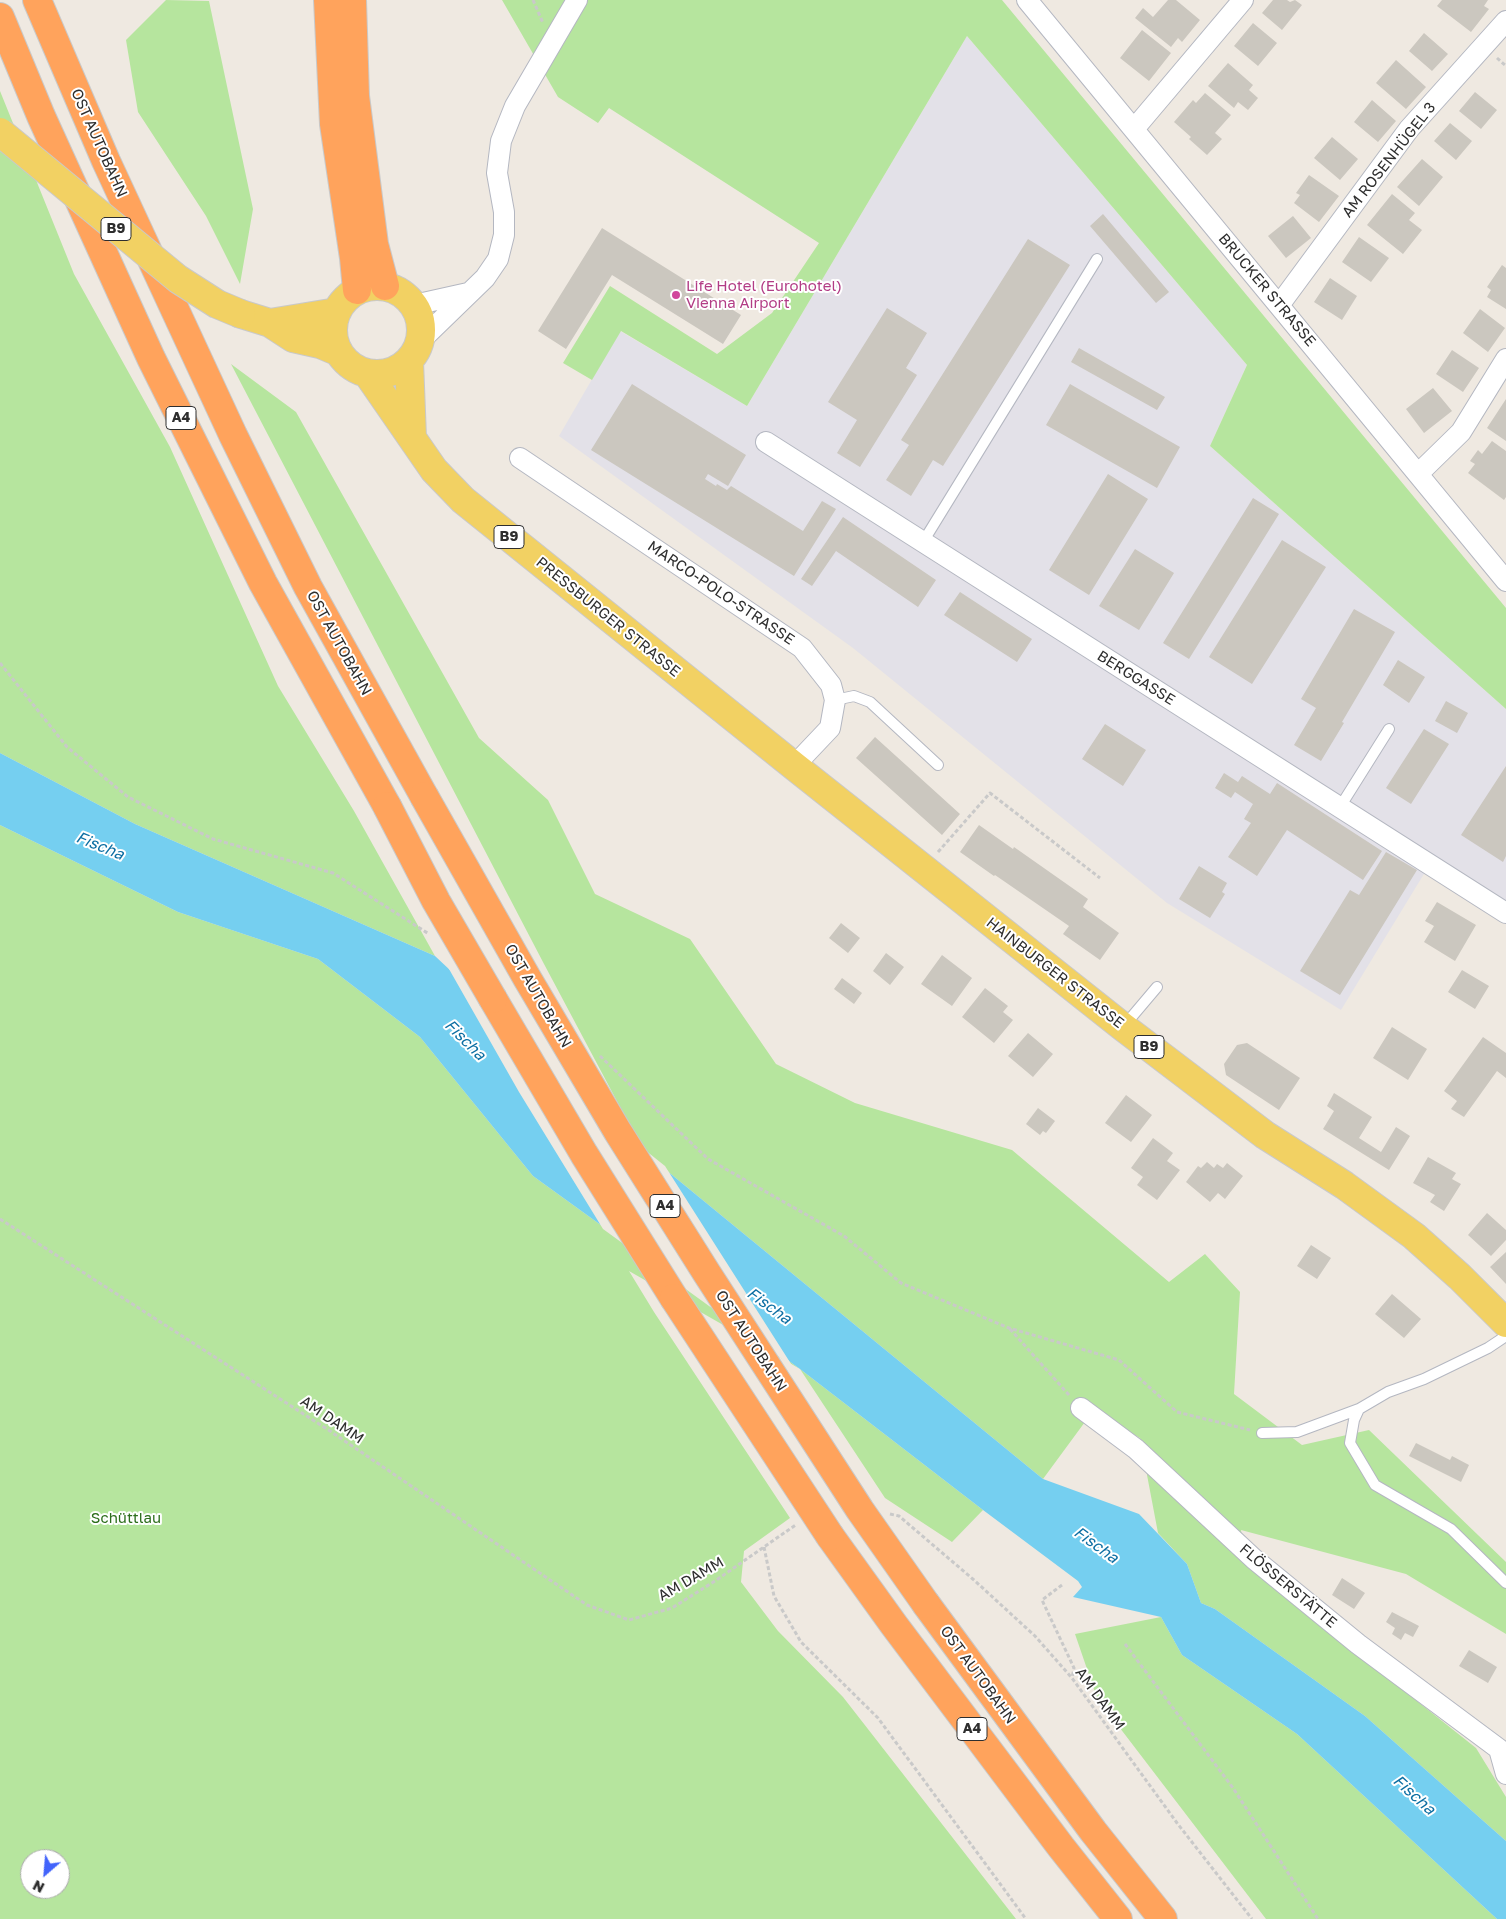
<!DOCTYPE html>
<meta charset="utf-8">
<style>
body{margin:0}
#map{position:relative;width:1506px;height:1919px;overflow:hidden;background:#efe9e1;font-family:"Golos Text",sans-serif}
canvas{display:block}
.north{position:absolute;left:20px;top:1849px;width:50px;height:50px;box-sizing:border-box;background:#fff;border:1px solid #ababab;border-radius:50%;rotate:207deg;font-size:14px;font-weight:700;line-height:20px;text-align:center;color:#2e2e2e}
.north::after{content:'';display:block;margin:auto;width:18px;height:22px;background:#4264fb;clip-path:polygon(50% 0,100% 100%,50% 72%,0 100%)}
</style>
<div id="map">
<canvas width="1506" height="1919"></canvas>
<div class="north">N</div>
</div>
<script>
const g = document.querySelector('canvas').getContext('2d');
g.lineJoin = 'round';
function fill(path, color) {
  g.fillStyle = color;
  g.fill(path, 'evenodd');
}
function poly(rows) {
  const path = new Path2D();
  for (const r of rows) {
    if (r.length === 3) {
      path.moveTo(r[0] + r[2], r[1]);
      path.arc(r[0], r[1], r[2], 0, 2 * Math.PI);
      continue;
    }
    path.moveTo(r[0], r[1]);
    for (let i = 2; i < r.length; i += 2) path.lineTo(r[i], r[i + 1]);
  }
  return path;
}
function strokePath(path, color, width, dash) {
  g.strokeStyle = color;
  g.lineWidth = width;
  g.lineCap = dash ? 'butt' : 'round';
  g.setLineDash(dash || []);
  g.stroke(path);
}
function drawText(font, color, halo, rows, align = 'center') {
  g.font = font + ' "Golos Text",sans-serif';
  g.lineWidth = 4;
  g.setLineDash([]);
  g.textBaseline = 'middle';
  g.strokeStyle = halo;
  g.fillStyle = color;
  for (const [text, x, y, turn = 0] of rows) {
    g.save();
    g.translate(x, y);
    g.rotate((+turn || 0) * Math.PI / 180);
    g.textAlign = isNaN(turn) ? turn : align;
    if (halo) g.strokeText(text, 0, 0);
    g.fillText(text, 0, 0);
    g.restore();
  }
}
fill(poly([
 [967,36,1247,365,1210,446,1506,709,1506,903,1430,864,1341,1010,1167,903,853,648,559,436,620,331,747,406]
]), '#e3e1e8');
fill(poly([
 [166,0,209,1,253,209,240,284,206,216,138,112,126,40],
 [502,0,1002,0,1506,608,1506,709,1210,446,1247,365,967,36,747,406,621,331,592,380,563,363,610,286,717,354,772,313,819,243,609,108,598,123,558,97],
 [0,91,74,274,170,447,278,686,354,811,435,956,135,824,0,753],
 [231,364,296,412,479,738,548,800,595,894,690,939,776,1064,855,1103,1012,1150,1169,1282,1205,1254,1240,1292,1234,1394,1302,1445,1369,1430,1506,1562,1506,1634,1406,1574,1241,1530,1246,1565,1476,1748,1506,1797,1506,1841,1365,1716,1215,1609,1201,1603,1187,1564,1158,1533,1140,1438,1093,1411,1043,1479,644,1152,544,964],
 [0,825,178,912,318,959,420,1037,533,1176,800,1369,983,1510,952,1542,885,1498,800,1369,629,1271,654,1312,790,1518,744,1551,741,1582,778,1631,843,1697,1016,1919,0,1919],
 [30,1859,60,1859,60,1889,30,1889],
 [1161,1617,1182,1655,1297,1734,1497,1919,1266,1919,1097,1698,1075,1634]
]), '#b6e59e');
fill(poly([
 [0,753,135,824,435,956,644,1152,1043,1479,1139,1514,1187,1564,1201,1603,1215,1609,1365,1716,1506,1841,1506,1919,1497,1919,1297,1734,1182,1655,1161,1617,1073,1597,1082,1587,1078,1581,983,1510,800,1369,533,1176,420,1037,318,959,178,912,0,825]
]), '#75cff0');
fill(poly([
 [445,962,645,1150,665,1166,793,1367,603,1229,519,1092]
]), '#efe9e1');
fill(poly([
 [1168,0,1176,0,1200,20,1182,42,1178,38,1171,47,1135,18,1143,8,1153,17],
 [1273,0,1287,0,1290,2,1295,0,1302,5,1282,30,1262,13],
 [1442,0,1488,0,1484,6,1489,9,1471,32,1437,6],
 [1253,23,1277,43,1258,66,1234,46],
 [1142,30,1171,53,1149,81,1120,58],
 [1424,33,1448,54,1432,71,1409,51],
 [1396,60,1426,87,1406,109,1376,83],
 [1228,63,1253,85,1249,90,1258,98,1248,110,1238,102,1234,108,1208,86],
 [1475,92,1497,110,1481,129,1459,111],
 [1205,93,1231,115,1215,133,1222,139,1207,155,1189,139,1191,137,1174,122,1193,100,1196,103],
 [1372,100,1396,121,1378,142,1354,122],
 [1450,123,1472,141,1456,160,1434,141],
 [1332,137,1358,159,1340,180,1314,158],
 [1422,159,1443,177,1419,206,1397,187],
 [1309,175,1339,196,1319,222,1294,203,1300,195,1296,193],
 [1392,194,1415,213,1409,220,1422,230,1403,254,1367,225],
 [1103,214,1169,292,1156,303,1090,226],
 [1293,216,1311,238,1286,258,1268,236],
 [602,228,741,315,723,344,612,275,566,349,538,331],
 [1359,237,1389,258,1371,282,1342,262],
 [1028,239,1070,265,943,466,933,460,911,496,886,480,909,445,901,440],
 [1502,265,1506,268,1506,309,1487,297,1491,290,1487,287],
 [1330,278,1357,296,1342,320,1314,302],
 [887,308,927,333,906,368,917,375,860,467,837,453,857,420,828,402],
 [1480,309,1505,328,1488,352,1463,333],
 [1079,348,1165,397,1157,410,1071,362],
 [1452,350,1479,368,1463,392,1436,374],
 [632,384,746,455,728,486,708,474,705,479,716,486,717,484,727,490,731,486,803,531,822,501,836,509,794,576,591,450],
 [1070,384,1180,447,1157,488,1046,425],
 [1433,388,1452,411,1424,433,1406,409],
 [1506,399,1506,441,1487,428],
 [1492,441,1506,451,1506,497,1504,500,1468,473,1475,464,1470,461,1478,450,1482,454],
 [1108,474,1148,499,1089,595,1049,570],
 [1253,498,1279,514,1189,659,1163,643],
 [843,517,936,580,918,607,836,551,812,586,801,579],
 [1282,540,1326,567,1252,684,1209,657],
 [1135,549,1174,573,1139,630,1099,606],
 [960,592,1032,639,1017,662,944,615],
 [1354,609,1395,632,1342,722,1344,723,1321,761,1294,745,1316,708,1301,699],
 [1398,660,1425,677,1409,703,1383,685],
 [1446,701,1468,713,1457,733,1435,721],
 [1105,724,1146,750,1123,786,1082,759],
 [1424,729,1449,744,1411,804,1386,788],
 [875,737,960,814,942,835,856,758],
 [1506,766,1506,856,1503,862,1461,835],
 [1224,773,1238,782,1242,776,1270,794,1277,783,1382,851,1363,880,1287,830,1257,876,1228,857,1251,823,1244,819,1253,804,1235,792,1231,798,1215,788],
 [979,825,1013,849,1014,847,1088,899,1083,907,1119,933,1100,960,1063,934,1069,926,995,875,994,876,960,852],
 [1386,852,1417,870,1340,995,1300,971,1350,890,1359,895],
 [1199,866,1227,883,1222,892,1225,894,1210,918,1179,899],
 [1437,902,1476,925,1455,961,1424,942,1434,926,1425,921],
 [841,923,860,938,848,953,829,938],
 [886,953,904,967,890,985,873,971],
 [942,955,972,978,952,1006,921,984],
 [1462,970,1489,986,1475,1009,1448,992],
 [842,978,862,993,854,1004,834,989],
 [985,988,1008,1006,1003,1012,1013,1020,994,1043,962,1017],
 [1392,1027,1427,1049,1408,1080,1373,1058],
 [1028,1033,1053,1054,1033,1077,1008,1056],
 [1483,1037,1506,1053,1506,1078,1497,1071,1464,1117,1451,1109,1457,1101,1444,1091],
 [1247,1043,1300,1078,1279,1110,1226,1075,1224,1064,1237,1045],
 [1334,1093,1372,1117,1359,1138,1381,1152,1396,1127,1410,1136,1389,1170,1323,1129,1334,1111,1327,1106],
 [1126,1095,1152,1115,1131,1142,1105,1123],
 [1038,1108,1055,1121,1046,1133,1043,1131,1040,1135,1026,1124],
 [1153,1138,1173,1153,1167,1161,1180,1170,1157,1200,1137,1185,1143,1177,1131,1168],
 [1428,1157,1456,1173,1452,1179,1461,1184,1444,1211,1430,1202,1435,1195,1413,1183],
 [1207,1162,1214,1168,1217,1164,1223,1168,1227,1163,1243,1176,1225,1199,1218,1193,1210,1202,1186,1182,1198,1166,1201,1168],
 [1487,1213,1506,1230,1506,1240,1491,1256,1468,1235],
 [1311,1245,1331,1258,1317,1279,1297,1266],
 [1506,1252,1506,1284,1490,1267],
 [1392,1294,1421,1319,1404,1338,1375,1314],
 [1416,1443,1450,1460,1452,1456,1469,1465,1461,1482,1409,1456],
 [1342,1578,1365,1593,1354,1609,1332,1595],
 [1392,1612,1419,1626,1413,1637,1405,1633,1401,1640,1392,1634,1395,1628,1386,1622],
 [1469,1650,1497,1667,1488,1683,1459,1666]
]), '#cbc7bf');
const service = poly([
 [923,542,1097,259],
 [835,700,854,696,870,702,938,765],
 [1340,807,1389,729],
 [1124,1026,1157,987],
 [1359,1409,1354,1420,1350,1443,1375,1485,1451,1529,1506,1583],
 [1262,1433,1297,1432,1359,1409,1388,1392,1424,1379,1488,1348,1506,1336]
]);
const minor = poly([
 [1027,0,1506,581],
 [1134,129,1243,0],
 [1280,304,1409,129,1506,21],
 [414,305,468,293],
 [420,341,485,278,498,259,504,235,504,212,497,173,501,141,515,106,577,0],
 [766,442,1506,913],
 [520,458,802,648,831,685,835,700,830,728,794,766],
 [1418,474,1461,432,1506,359],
 [1081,1408,1136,1449,1254,1559,1358,1644,1499,1749,1506,1774]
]);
const primary = poly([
 [377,330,44],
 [241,314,270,323,293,338,320,344,339,352],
 [270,323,337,312],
 [409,361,412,437],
 [367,373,434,470,463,500,794,766,1123,1027,1265,1135,1344,1185,1414,1236,1460,1277,1506,1323]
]);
const motorway = poly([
 [37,0,106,161,233,435,308,587,424,796],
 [328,0,334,124,354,258,357,290],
 [352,0,355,96,374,244,385,286],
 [0,17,41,116,151,358,263,583,387,806],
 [493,999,584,1154,674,1298],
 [830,1536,894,1625,1061,1847,1118,1919],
 [926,1604,1093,1831,1163,1919]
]);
strokePath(service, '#b4b7c1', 12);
strokePath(minor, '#b4b7c1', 22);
strokePath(primary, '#c9c9c9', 30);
strokePath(motorway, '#c9c9c9', 30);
strokePath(poly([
 [533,0,543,23],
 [1497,58,1506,66],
 [0,663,67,747,128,797,213,839,333,873,429,934],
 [938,852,990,793,1100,878],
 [600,1056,708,1159,844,1236,901,1283,1009,1328,1119,1360,1177,1412,1250,1430],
 [0,1219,330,1431,587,1605,629,1620,672,1608,715,1581,797,1524],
 [1010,1329,1069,1395],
 [890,1514,899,1516,974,1580,1035,1636,1072,1678,1177,1823,1252,1919],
 [764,1547,774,1596,801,1642,878,1718,1026,1919],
 [1062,1585,1042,1600,1074,1668,1072,1678],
 [1125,1644,1233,1788,1318,1919]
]), '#c9c9c9', 3, [4, 2.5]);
strokePath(service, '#fff', 10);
strokePath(minor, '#fff', 20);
strokePath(primary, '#f2d163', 28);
strokePath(motorway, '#ffa35c', 28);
const primaryBridge = poly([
 [0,132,178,279,217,304,241,314]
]);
const motorwayBridge = poly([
 [424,796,527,978,618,1132,706,1272,860,1510,926,1604],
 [387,806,436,901,493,999],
 [674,1298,830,1536]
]);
strokePath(primaryBridge, '#c9c9c9', 30, []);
strokePath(motorwayBridge, '#c9c9c9', 30, []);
strokePath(primaryBridge, '#f2d163', 28);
strokePath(motorwayBridge, '#ffa35c', 28);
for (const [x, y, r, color] of [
 [676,295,5,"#d1479c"]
]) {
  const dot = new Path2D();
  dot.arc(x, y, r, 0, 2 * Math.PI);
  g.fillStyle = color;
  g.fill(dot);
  strokePath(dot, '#fff', 2);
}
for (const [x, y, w] of [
 [116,229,30],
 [181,418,30],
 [509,537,30],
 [1149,1047,30],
 [665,1206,30],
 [972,1729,30]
]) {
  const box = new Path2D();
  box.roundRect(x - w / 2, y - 11.5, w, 23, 4);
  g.fillStyle = '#fff';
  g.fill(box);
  strokePath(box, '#2e2e2e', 1);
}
drawText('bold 14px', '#2e2e2e', null, [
 ["B9",116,229],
 ["A4",181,418],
 ["B9",509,537],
 ["B9",1149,1047],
 ["A4",665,1206],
 ["A4",972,1729]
]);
drawText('15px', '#2e2e2e', '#fff', [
 ["OST AUTOBAHN",99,143,66],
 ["AM ROSENHÜGEL 3",1389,160,-52],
 ["BRUCKER STRASSE",1267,290,50],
 ["MARCO-POLO-STRASSE",721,593,34],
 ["PRESSBURGER STRASSE",608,617,39],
 ["OST AUTOBAHN",339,643,61],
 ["BERGGASSE",1136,678,32],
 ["HAINBURGER STRASSE",1055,973,38],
 ["OST AUTOBAHN",538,996,60],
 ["OST AUTOBAHN",751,1341,57],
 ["AM DAMM",332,1420,34],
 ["AM DAMM",691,1579,-30],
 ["FLÖSSERSTÄTTE",1288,1586,40],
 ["OST AUTOBAHN",978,1675,54],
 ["AM DAMM",1100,1699,54]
]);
drawText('15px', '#b23c85', '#fff', [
 ["Life Hotel (Eurohotel)",686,286],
 ["Vienna Airport",686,303]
], 'left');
drawText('15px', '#2c6e1b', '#fff', [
 ["Schüttlau",126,1518]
]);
drawText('italic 16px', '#0d6fa3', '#fff', [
 ["Fischa",100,846,22],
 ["Fischa",465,1040,45],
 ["Fischa",769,1306,36],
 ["Fischa",1096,1545,36],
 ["Fischa",1414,1795,42]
]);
</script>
